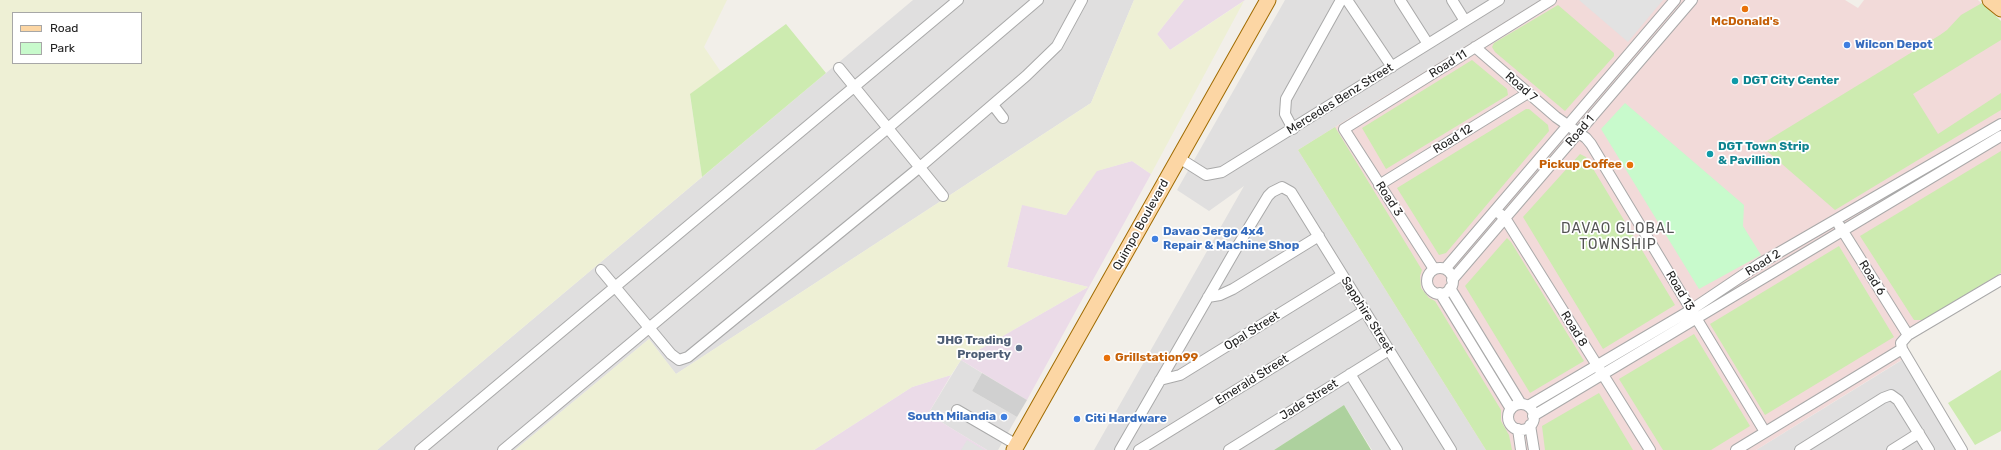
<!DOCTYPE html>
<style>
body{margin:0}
#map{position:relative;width:2001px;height:450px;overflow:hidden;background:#f2efe9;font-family:Rubik,sans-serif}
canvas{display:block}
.legend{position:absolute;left:12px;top:12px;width:130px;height:52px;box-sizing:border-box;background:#fff;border:1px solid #a7a7a7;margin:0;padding:5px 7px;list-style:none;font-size:12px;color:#222}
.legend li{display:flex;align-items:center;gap:8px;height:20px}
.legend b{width:20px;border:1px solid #a7a7a7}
</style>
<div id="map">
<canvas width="2001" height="450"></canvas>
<ul class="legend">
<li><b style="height:5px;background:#fcd6a4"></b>Road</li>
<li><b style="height:11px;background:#c8facc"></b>Park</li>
</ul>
</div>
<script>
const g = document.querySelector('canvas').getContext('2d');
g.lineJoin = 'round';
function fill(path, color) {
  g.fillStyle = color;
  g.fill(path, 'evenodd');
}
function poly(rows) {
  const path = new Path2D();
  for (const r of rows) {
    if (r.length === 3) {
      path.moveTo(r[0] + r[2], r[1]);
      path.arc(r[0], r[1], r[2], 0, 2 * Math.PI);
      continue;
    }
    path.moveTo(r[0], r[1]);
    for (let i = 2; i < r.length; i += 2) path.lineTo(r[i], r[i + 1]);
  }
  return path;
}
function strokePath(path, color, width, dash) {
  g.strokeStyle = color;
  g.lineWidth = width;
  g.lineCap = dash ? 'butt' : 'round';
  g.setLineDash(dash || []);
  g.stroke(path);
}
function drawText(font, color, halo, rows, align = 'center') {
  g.font = font + ' Rubik,sans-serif';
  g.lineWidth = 3.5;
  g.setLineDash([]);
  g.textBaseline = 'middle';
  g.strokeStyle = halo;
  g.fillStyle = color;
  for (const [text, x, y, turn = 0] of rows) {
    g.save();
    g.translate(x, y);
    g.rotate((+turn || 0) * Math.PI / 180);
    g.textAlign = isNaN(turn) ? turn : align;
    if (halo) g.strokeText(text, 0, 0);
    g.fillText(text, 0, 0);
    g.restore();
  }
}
fill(poly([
 [913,0,1134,0,1091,103,676,374,649,339,515,450,377,450],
 [1285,0,1540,0,1298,150,1486,450,1372,450,1344,405,1274,450,1094,450,1244,186,1209,211,1177,190],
 [961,360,982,373,972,391,1017,417,998,450,987,450,928,414],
 [1902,360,1957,450,1756,450]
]), '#e0dfdf');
fill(poly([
 [1540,0,1845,0,1858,8,1864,0,1978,0,2001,21,2001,286,1906,343,1911,354,1756,450,1486,450,1298,150]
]), '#f2dad9');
fill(poly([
 [1184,0,1245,0,1170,50,1157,34],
 [1132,161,1151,174,1027,400,961,360,1088,287,1007,267,1022,204,1066,215,1096,171],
 [951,375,928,414,987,450,814,450,912,387]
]), '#ebdbe8');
fill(poly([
 [982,373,1027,400,1017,417,972,391]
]), '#d0d0d0');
fill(poly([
 [0,0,727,0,704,47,721,72,690,95,702,177,377,450,0,450],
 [13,13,141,13,141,63,13,63],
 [1134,0,1184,0,1157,34,1170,50,1244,1,1151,174,1132,161,1097,171,1066,215,1022,205,1007,267,1088,287,961,360,951,375,912,387,814,450,515,450,649,339,676,374,1091,103]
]), '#eef0d5');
fill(poly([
 [1982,3,2001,21,2001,40,1913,94,1938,134,2001,93,2001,110,1835,210,1760,145,1940,35,1947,30,1961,15],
 [1558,5,1614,53,1614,56,1565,111,1495,52,1492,47,1494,43],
 [786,24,826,73,702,177,690,94],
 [1472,60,1507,89,1508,95,1386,169,1362,128],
 [1526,109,1529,109,1548,125,1549,131,1446,253,1439,255,1397,188],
 [1335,127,1422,270,1420,276,1421,288,1429,298,1435,301,1501,410,1501,421,1509,435,1512,450,1486,450,1298,150],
 [2001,151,2001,273,1923,320,1914,320,1860,236],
 [1580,154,1586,157,1675,305,1603,349,1523,217],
 [1507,238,1511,242,1584,361,1530,393,1465,286],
 [1839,246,1894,337,1765,415,1710,324],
 [1694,334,1750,426,1711,450,1663,450,1619,379],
 [2001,370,2001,431,1975,445,1948,403],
 [1599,393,1633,450,1545,450,1542,426]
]), '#cdebb0');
fill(poly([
 [1344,405,1371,450,1274,450]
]), '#add19e');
fill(poly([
 [1625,103,1744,205,1743,226,1761,255,1699,289,1601,129]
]), '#c8facc');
fill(poly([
 [1579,0,1663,0,1628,42],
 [967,440,984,450,961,450]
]), '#e2e2e2');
const street = poly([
 [1347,0,1392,67],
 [1400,0,1428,44],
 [1452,0,1465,21],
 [1475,47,1556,117,1586,138,1591,144,1765,432],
 [839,68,943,196],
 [993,105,1003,118],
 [1293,129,1285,114,1286,99,1341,0],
 [1179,158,1206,175,1222,172,1499,0],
 [1379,185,1528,93],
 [1500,214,1505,218,1650,450],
 [1839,225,1908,335],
 [1440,281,13],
 [1434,269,1344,129,1551,0],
 [1445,269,1675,0],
 [601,270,671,354,679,360,688,357,920,167,1026,76,1057,46,1082,0],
 [1452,280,1692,0],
 [1450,288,1521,404],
 [1440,293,1511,409],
 [1208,297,1220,295,1233,289,1319,236],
 [1350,374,1397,450],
 [1160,380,1180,375,1342,275],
 [1521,417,13],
 [1528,406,1691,310,1761,263,2001,124],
 [957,410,1017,445],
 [1533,416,2001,136],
 [1530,425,1534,450],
 [1518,429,1521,450],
 [420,450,958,0],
 [503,450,888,128,1038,0],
 [1120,450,1240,242,1268,196,1272,192,1282,187,1291,192,1451,450],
 [1139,450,1364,311],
 [1229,450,1389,350],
 [1736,450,1902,349],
 [1800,450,1883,398,1891,395,1898,400,1929,450],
 [1892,450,1919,433],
 [1962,450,1902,349,1901,343,1908,335,2001,280]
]);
const primary = poly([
 [1990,0,2001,9],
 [1014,450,1268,0]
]);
strokePath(street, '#a9a9a9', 12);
strokePath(primary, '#a06b00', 17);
strokePath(street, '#fff', 10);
strokePath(primary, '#fcd6a4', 15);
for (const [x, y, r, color] of [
 [1745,9,4,"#e8710a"],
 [1847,45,4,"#3f7fe0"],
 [1735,81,4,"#0f9aa8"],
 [1710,154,4,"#0f9aa8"],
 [1630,165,4,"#e8710a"],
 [1155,239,4,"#3f7fe0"],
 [1019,348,4,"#5c6f8a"],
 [1107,358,4,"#e8710a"],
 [1004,417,4,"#3f7fe0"],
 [1077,419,4,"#3f7fe0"]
]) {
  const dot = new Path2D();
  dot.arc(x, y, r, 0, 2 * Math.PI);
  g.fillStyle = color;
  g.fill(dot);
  strokePath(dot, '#fff', 1.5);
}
drawText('bold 12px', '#c56008', '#fff', [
 ["McDonald's",1745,22],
 ["Pickup Coffee",1622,165,"right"],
 ["Grillstation99",1115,358,"left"]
]);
drawText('bold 12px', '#366cbe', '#fff', [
 ["Wilcon Depot",1855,45],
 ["Davao Jergo 4x4",1163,232],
 ["Repair & Machine Shop",1163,246],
 ["South Milandia",996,417,"right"],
 ["Citi Hardware",1085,419]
], 'left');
drawText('12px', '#222', '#fff', [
 ["Road 11",1448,64,-32],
 ["Road 7",1521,87,41],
 ["Mercedes Benz Street",1340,99,-32],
 ["Road 1",1580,131,-49],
 ["Road 12",1453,139,-32],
 ["Road 3",1389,199,57],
 ["Quimpo Boulevard",1141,225,-61],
 ["Road 2",1763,263,-32],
 ["Road 6",1872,278,58],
 ["Road 13",1680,291,59],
 ["Sapphire Street",1367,315,58],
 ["Road 8",1574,329,58],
 ["Opal Street",1252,331,-32],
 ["Emerald Street",1252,380,-32],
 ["Jade Street",1309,400,-32]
]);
drawText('bold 12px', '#0d838f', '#fff', [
 ["DGT City Center",1743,81],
 ["DGT Town Strip",1718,147],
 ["& Pavillion",1718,161]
], 'left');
drawText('bold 12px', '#4e5e75', '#fff', [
 ["JHG Trading",1011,341],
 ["Property",1011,355]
], 'right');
g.letterSpacing = '1px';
drawText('14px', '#555', '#fff', [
 ["DAVAO GLOBAL",1618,229],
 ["TOWNSHIP",1618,245]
]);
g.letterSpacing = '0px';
</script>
